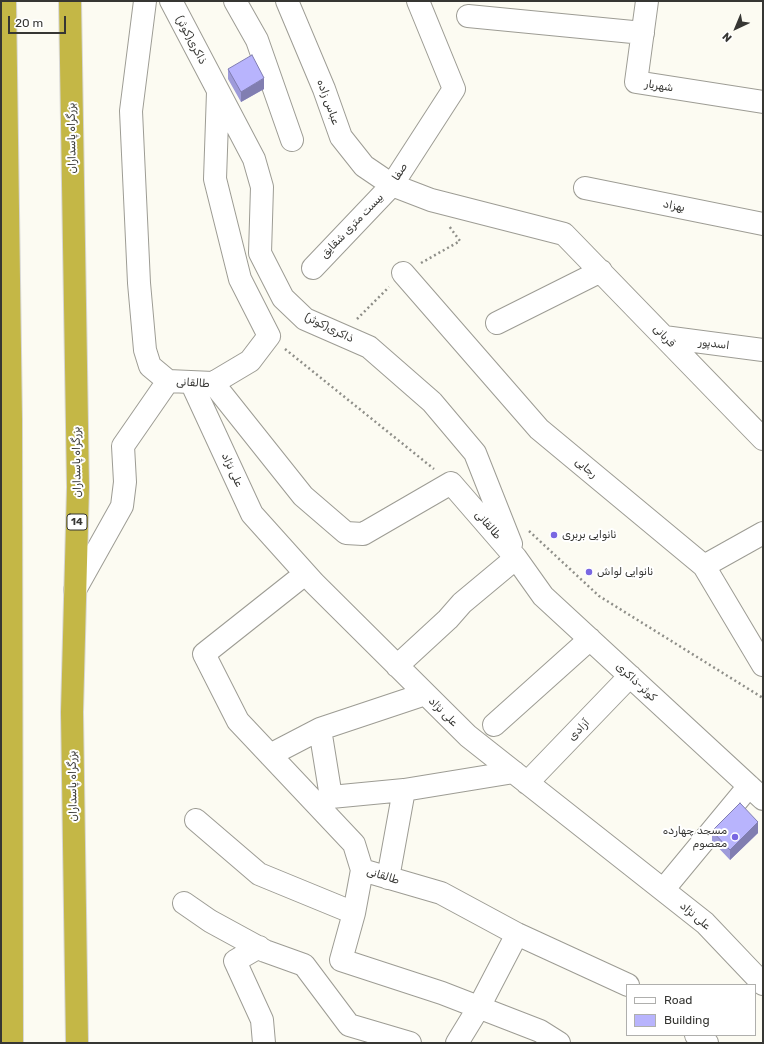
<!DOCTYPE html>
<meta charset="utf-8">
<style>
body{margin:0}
#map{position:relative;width:764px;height:1044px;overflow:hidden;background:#fcfbf2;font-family:Rubik,sans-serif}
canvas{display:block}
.frame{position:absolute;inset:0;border:2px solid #363633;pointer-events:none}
.legend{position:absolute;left:626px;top:984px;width:130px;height:52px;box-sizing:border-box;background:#fff;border:1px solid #afafad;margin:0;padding:5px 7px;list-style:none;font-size:12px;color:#363633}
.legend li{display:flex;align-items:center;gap:8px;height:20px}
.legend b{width:20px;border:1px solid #afafad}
.north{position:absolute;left:716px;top:8px;width:40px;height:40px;-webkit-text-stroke:3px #fff;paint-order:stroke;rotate:224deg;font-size:11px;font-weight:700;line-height:16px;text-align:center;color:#363633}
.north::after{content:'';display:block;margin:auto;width:14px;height:18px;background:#363633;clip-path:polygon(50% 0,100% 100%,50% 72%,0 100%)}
.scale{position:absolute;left:8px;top:16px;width:58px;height:18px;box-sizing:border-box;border:2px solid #363633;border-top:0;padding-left:5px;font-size:12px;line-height:14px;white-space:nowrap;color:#363633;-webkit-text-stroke:3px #fff;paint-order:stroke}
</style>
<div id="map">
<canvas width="764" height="1044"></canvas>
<div class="frame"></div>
<ul class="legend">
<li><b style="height:5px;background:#fff"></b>Road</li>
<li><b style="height:11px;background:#b8b4fd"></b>Building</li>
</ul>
<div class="north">N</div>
<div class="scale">20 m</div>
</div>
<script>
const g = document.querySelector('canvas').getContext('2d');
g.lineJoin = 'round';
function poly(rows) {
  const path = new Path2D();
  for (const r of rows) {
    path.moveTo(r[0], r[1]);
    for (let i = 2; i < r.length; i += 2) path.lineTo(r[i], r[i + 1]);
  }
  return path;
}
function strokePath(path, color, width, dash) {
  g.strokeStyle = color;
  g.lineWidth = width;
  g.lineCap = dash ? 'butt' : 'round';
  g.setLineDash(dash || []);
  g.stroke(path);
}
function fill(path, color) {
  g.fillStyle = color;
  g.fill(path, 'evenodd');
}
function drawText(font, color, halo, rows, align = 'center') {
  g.font = font + ' Rubik,Cairo,sans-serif';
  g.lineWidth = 4;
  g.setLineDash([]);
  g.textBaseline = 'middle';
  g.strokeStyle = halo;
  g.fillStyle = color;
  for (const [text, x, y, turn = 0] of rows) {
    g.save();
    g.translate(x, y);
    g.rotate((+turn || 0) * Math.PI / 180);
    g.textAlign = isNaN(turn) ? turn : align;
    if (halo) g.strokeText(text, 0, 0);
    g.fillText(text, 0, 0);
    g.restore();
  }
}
const minor = poly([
 [145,1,131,111,139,283,145,350,150,366,168,381,213,383,303,496,346,533,363,534,451,483,516,558,543,596,763,799],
 [171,1,254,159,262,187,260,253,283,298,305,319,369,347,432,402,475,453,511,544],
 [235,1,257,40,292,140],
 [287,1,324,89,341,137,364,166,392,185,313,268],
 [418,1,454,89,392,185,431,200,564,234,763,439],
 [647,1,636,82,763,102],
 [468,16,643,33],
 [585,188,763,224],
 [403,273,539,429,704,566,763,665],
 [497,323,601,271],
 [664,337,763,350],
 [191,382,252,514,314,583,468,736,705,923,763,984],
 [213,383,250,361,269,336,240,279,215,179,218,92],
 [704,566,763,533],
 [305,574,204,654,238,721,354,844,362,870,441,893,517,934,628,985],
 [75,590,122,506,125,482,123,446,168,381],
 [397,666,448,619,462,603,516,558],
 [494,725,590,639],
 [320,729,425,694],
 [270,755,320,729,331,797,404,790,514,772],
 [527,783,630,676],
 [196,820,259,874,354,913,341,960,442,993,540,1031,559,1043],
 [388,878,404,790],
 [663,890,749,786],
 [184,903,210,921,265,951,304,965,349,1025,410,1043],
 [354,913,362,870],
 [259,947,235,961,262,1020,264,1043],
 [696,1035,707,1043],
 [457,1043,479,1007,517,934]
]);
const highway = poly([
 [5,1,11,420,12,1043],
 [70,1,78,487,72,712,77,1043]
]);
strokePath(minor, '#9d9c94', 24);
strokePath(highway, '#d7d7d6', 24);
strokePath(poly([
 [421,263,460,241,449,226],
 [357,319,389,287],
 [285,349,434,469],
 [529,531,599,596,763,698]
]), '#8f8f89', 2.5, [2, 3]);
strokePath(minor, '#fff', 22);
strokePath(highway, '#c4b746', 22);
fill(poly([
 [228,69,264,89,241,102,228,79],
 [712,831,758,833,730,860,712,841]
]), '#9e9bda');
fill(poly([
 [264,78,264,89,241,102,241,92],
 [758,822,758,833,730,860,730,850]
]), '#817eb1');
const building = poly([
 [252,55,264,78,241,92,228,69,252,55],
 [740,803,758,822,730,850,712,831,740,803]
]);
fill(building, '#b8b4fd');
strokePath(building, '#817eb1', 1);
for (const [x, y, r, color] of [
 [554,535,4,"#7967e2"],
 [589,572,4,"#7967e2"],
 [735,837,4,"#7967e2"]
]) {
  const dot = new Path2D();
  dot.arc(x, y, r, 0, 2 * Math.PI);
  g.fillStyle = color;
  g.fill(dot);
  strokePath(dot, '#fff', 1.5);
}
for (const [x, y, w] of [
 [77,522,20]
]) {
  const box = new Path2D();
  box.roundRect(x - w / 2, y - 8, w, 16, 3);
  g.fillStyle = '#fff';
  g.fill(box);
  strokePath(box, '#363633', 1);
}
drawText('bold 10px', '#363633', null, [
 ["14",77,522]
]);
drawText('11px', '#363633', '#fff', [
 ["ذاکری(کوثر)",191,40,62],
 ["شهریار",659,86,9],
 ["عباس زاده",328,102,70],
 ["بزرگراه پاسداران",72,138,-91],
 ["صفا",400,172,-57],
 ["بهزاد",674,206,11],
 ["بیست متری شقایق",352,226,-46],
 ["ذاکری(کوثر)",329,328,26],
 ["قربانی",664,336,46],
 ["اسدپور",714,344,7],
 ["طالقانی",193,383,4],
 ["بزرگراه پاسداران",77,462,-91],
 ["رجایی",586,468,40],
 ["علی نژاد",232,470,65],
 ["طالقانی",488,525,49],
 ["کوثر-ذاکری",636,682,43],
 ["علی نژاد",443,712,45],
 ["آزادی",579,730,-46],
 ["بزرگراه پاسداران",73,786,-91],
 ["طالقانی",383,876,17],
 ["علی نژاد",695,916,40]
]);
drawText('11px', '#363633', '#fff', [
 ["نانوایی بربری",562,535],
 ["نانوایی لواش",597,572],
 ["مسجد چهارده",727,831,"right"],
 ["معصوم",727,844,"right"]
], 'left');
</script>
